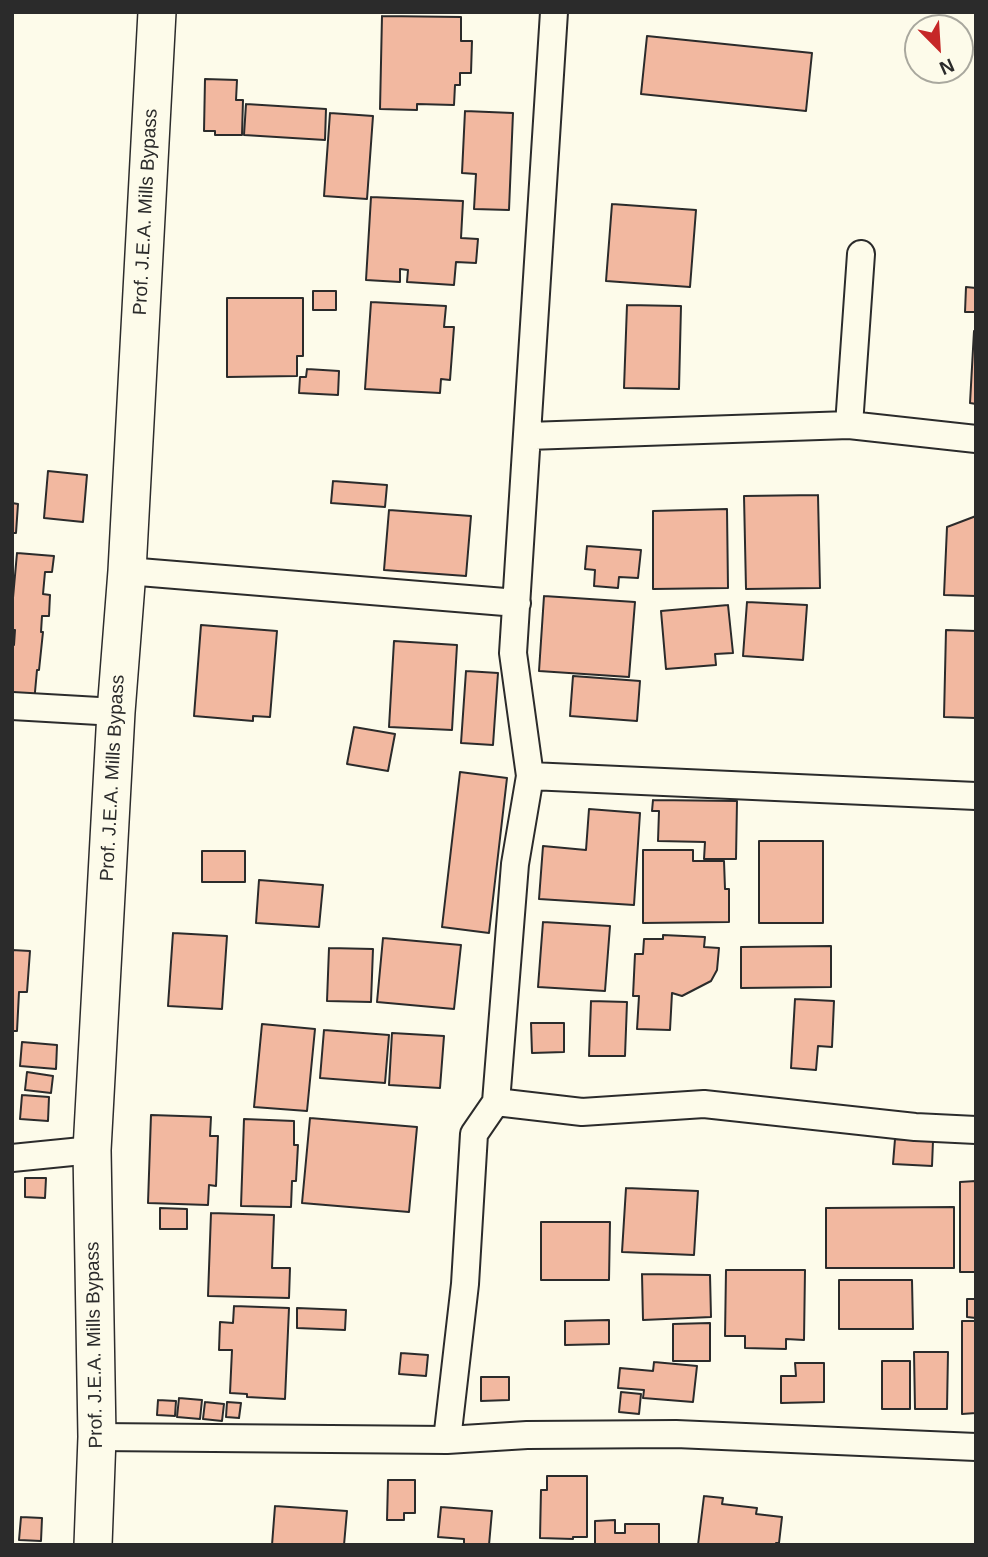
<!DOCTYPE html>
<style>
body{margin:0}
#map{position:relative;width:988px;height:1557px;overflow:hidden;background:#fdfbea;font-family:Arial,sans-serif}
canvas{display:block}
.frame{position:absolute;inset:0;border:14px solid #2b2b2b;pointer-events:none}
.north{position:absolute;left:904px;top:14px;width:70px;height:70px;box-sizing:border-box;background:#fdfbea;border:2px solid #a9a89e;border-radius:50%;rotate:156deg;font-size:19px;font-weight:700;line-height:28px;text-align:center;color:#2b2b2b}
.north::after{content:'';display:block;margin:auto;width:24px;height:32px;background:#c62828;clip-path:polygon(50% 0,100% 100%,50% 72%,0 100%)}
</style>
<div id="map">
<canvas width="988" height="1557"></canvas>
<div class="frame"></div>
<div class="north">N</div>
</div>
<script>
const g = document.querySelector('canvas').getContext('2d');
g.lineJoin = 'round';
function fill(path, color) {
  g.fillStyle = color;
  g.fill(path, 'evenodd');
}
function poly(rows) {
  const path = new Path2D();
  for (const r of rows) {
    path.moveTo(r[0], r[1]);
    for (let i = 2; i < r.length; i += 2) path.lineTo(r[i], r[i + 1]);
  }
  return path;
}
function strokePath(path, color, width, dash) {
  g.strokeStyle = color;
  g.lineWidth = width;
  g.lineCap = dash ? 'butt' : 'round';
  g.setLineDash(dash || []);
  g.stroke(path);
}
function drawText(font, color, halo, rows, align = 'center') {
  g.font = font + ' Arial,sans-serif';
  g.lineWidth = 5;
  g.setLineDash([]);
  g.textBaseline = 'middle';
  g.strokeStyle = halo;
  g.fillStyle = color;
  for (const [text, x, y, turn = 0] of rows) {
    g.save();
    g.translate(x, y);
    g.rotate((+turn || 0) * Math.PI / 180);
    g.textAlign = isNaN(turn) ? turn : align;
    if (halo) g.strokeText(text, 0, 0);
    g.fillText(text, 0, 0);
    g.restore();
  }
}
const building = poly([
 [382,16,461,17,461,41,472,41,471,73,460,73,460,85,455,85,454,105,417,104,417,110,380,109,382,16],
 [647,36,812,53,806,111,641,94,647,36],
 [205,79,237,80,236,100,243,100,242,135,215,135,215,131,204,131,205,79],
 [246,104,326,109,325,140,244,135,246,104],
 [465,111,513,113,509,210,474,209,476,174,462,173,465,111],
 [330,113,373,116,367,199,324,196,330,113],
 [371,197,463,201,461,238,478,239,476,263,456,262,454,285,407,282,408,270,400,269,400,282,366,280,371,197],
 [612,204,696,210,690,287,606,281,612,204],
 [966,287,976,288,976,312,965,312,966,287],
 [313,291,336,291,336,310,313,310,313,291],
 [227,298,303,298,303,356,297,356,297,376,227,377,227,298],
 [371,302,446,306,444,327,454,327,450,380,441,379,440,393,365,389,371,302],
 [627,305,681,306,679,389,624,388,627,305],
 [974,331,976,331,976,404,970,403,974,331],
 [307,369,339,371,338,395,299,393,300,377,306,377,307,369],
 [48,471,87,475,83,522,44,518,48,471],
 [333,481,387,485,385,507,331,503,333,481],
 [818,495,820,588,746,589,744,496,818,495],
 [12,503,18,504,16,533,12,533,12,503],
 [727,509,728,588,653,589,653,511,727,509],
 [389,510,471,516,466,576,384,570,389,510],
 [976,516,976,596,944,595,947,527,976,516],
 [587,546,641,550,638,578,619,577,618,588,594,586,595,570,585,569,587,546],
 [17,553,54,556,52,572,45,572,43,594,50,595,49,616,42,616,41,632,43,632,39,670,37,670,34,703,12,702,12,645,14,645,15,630,12,630,12,609,17,553],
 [544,596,635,602,629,677,539,671,544,596],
 [747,602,807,605,803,660,743,656,747,602],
 [728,605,733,653,715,654,716,665,666,669,661,611,728,605],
 [201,625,277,631,270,717,253,716,253,721,194,716,201,625],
 [946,630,976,631,976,718,944,717,946,630],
 [394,641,457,645,452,730,389,727,394,641],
 [466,671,498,673,493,745,461,743,466,671],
 [573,676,640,681,637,721,570,716,573,676],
 [354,727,395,734,388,771,347,764,354,727],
 [460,772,507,778,489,933,442,927,460,772],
 [653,800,737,801,736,859,704,859,705,842,658,841,659,811,652,811,653,800],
 [589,809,640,813,634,905,539,899,543,846,586,850,589,809],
 [759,841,823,841,823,923,759,923,759,841],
 [643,850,693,850,693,861,724,861,725,889,729,889,729,922,643,923,643,850],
 [202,851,245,851,245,882,202,882,202,851],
 [259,880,323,885,319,927,256,923,259,880],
 [543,922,610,926,605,991,538,987,543,922],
 [173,933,227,936,222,1009,168,1006,173,933],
 [663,935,705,937,704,947,719,948,717,970,711,981,682,996,672,993,670,1030,637,1029,639,996,633,996,635,954,643,954,644,939,663,939,663,935],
 [383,938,461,945,454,1009,377,1002,383,938],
 [831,946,831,987,741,988,741,947,831,946],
 [329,948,373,949,371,1002,327,1001,329,948],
 [12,950,30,951,27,992,19,992,17,1031,12,1031,12,950],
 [795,999,834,1001,832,1047,818,1046,816,1070,791,1068,795,999],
 [591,1001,627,1002,625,1056,589,1056,591,1001],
 [531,1023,564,1023,564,1052,532,1053,531,1023],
 [262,1024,315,1029,307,1111,254,1107,262,1024],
 [324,1030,389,1035,385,1083,320,1078,324,1030],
 [392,1033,444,1036,440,1088,389,1085,392,1033],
 [22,1042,57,1045,56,1069,20,1066,22,1042],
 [27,1072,53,1076,51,1093,25,1090,27,1072],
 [22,1095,49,1097,48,1121,20,1119,22,1095],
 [151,1115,211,1117,210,1136,218,1136,216,1186,209,1185,208,1205,148,1203,151,1115],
 [310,1118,417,1127,409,1212,302,1203,310,1118],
 [244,1119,294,1121,294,1145,298,1145,296,1181,292,1181,291,1207,241,1206,244,1119],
 [895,1139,933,1141,932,1166,893,1164,895,1139],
 [25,1178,46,1178,45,1198,25,1197,25,1178],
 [976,1181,976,1272,960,1272,960,1182,976,1181],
 [626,1188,698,1191,694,1255,622,1252,626,1188],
 [954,1207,954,1268,826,1268,826,1208,954,1207],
 [160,1208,187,1209,187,1229,160,1229,160,1208],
 [211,1213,274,1215,272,1268,290,1268,289,1298,208,1296,211,1213],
 [541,1222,610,1222,609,1280,541,1280,541,1222],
 [726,1270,805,1270,804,1340,786,1339,786,1349,745,1348,745,1336,725,1336,726,1270],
 [642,1274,710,1275,711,1317,643,1320,642,1274],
 [839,1280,912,1280,913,1329,839,1329,839,1280],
 [967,1299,976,1299,976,1318,967,1317,967,1299],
 [234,1306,289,1308,285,1399,247,1397,247,1394,230,1393,232,1350,219,1350,220,1322,233,1323,234,1306],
 [297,1308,346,1310,345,1330,297,1328,297,1308],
 [609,1320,609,1344,565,1345,565,1321,609,1320],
 [962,1321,976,1321,976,1413,962,1414,962,1321],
 [710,1323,710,1361,673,1361,673,1324,710,1323],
 [914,1352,948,1352,947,1409,915,1409,914,1352],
 [401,1353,428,1355,426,1376,399,1374,401,1353],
 [882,1361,910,1361,910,1409,882,1409,882,1361],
 [654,1362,697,1366,693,1402,643,1398,644,1390,618,1388,620,1368,653,1371,654,1362],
 [795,1363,824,1363,824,1402,781,1403,781,1376,796,1376,795,1363],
 [481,1377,509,1377,509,1400,481,1401,481,1377],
 [621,1392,641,1394,639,1414,619,1412,621,1392],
 [179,1398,202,1400,200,1419,177,1417,179,1398],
 [158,1400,176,1401,175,1416,157,1415,158,1400],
 [205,1402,224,1404,222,1421,203,1419,205,1402],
 [227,1402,241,1403,239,1418,226,1417,227,1402],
 [547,1476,587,1476,587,1537,573,1537,573,1539,540,1538,541,1490,547,1490,547,1476],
 [388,1480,415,1480,415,1513,404,1513,404,1520,387,1520,388,1480],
 [704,1496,723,1498,722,1504,757,1508,756,1514,782,1517,779,1543,776,1543,775,1545,698,1545,704,1496],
 [275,1506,347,1511,344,1545,272,1545,275,1506],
 [441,1507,492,1511,489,1545,464,1545,464,1539,438,1537,441,1507],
 [21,1517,42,1518,41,1541,19,1540,21,1517],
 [615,1520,615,1533,625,1533,625,1524,659,1524,659,1545,595,1545,595,1521,615,1520]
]);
fill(building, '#f2b8a0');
strokePath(building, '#2b2b2b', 2);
const street = poly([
 [849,425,861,254],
 [528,436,849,425,976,439],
 [127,571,517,603],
 [12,706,116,712],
 [530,776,976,796],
 [496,1102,582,1112,704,1104,915,1127,976,1130],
 [12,1158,92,1150],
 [97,1437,447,1440,527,1435,676,1434,976,1447],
 [447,1440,465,1284,474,1134,496,1102,515,864,530,776,513,653,554,12]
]);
const secondary = poly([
 [93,1545,97,1437,92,1150,116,712,127,571,157,12]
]);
strokePath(street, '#2b2b2b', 30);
strokePath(secondary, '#2b2b2b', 40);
strokePath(street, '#fdfbea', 26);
strokePath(secondary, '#fdfbea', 37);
drawText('19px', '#2b2b2b', '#fdfbea', [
 ["Prof. J.E.A. Mills Bypass",146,212,-87],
 ["Prof. J.E.A. Mills Bypass",113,778,-87],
 ["Prof. J.E.A. Mills Bypass",95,1345,-91]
]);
</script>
